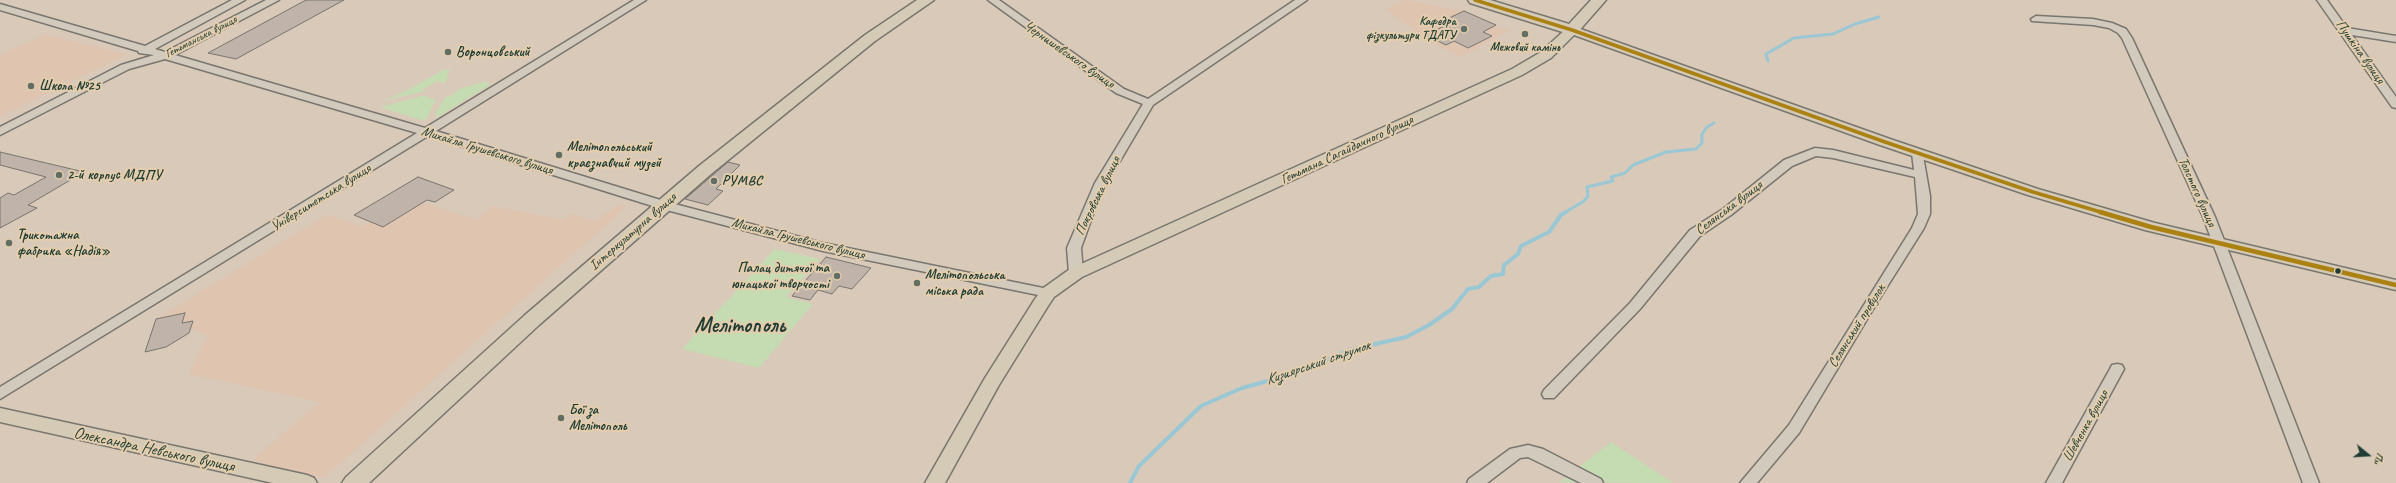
<!DOCTYPE html>
<meta charset="utf-8">
<style>
body{margin:0}
#map{position:relative;width:2396px;height:483px;overflow:hidden;background:#d9c9b9;font-family:Caveat,sans-serif}
canvas{display:block}
.north{position:absolute;left:2348px;top:435px;width:40px;height:40px;-webkit-text-stroke:3px #e4cdad;paint-order:stroke;rotate:108deg;font-size:11px;font-weight:700;line-height:16px;text-align:center;color:#1f3d34}
.north::after{content:'';display:block;margin:auto;width:14px;height:18px;background:#1f3d34;clip-path:polygon(50% 0,100% 100%,50% 72%,0 100%)}
</style>
<div id="map">
<canvas width="2396" height="483"></canvas>
<div class="north">Пн</div>
</div>
<script>
const g = document.querySelector('canvas').getContext('2d');
g.lineJoin = 'round';
function fill(path, color) {
  g.fillStyle = color;
  g.fill(path, 'evenodd');
}
function poly(rows) {
  const path = new Path2D();
  for (const r of rows) {
    path.moveTo(r[0], r[1]);
    for (let i = 2; i < r.length; i += 2) path.lineTo(r[i], r[i + 1]);
  }
  return path;
}
function strokePath(path, color, width, dash) {
  g.strokeStyle = color;
  g.lineWidth = width;
  g.lineCap = dash ? 'butt' : 'round';
  g.setLineDash(dash || []);
  g.stroke(path);
}
function drawText(font, color, halo, rows, align = 'center') {
  g.font = font + ' Caveat,sans-serif';
  g.lineWidth = 4;
  g.setLineDash([]);
  g.textBaseline = 'middle';
  g.strokeStyle = halo;
  g.fillStyle = color;
  for (const [text, x, y, turn = 0] of rows) {
    g.save();
    g.translate(x, y);
    g.rotate((+turn || 0) * Math.PI / 180);
    g.textAlign = isNaN(turn) ? turn : align;
    if (halo) g.strokeText(text, 0, 0);
    g.fillText(text, 0, 0);
    g.restore();
  }
}
fill(poly([
 [1405,0,1464,11,1509,31,1461,57,1409,32,1414,29,1386,10],
 [46,34,127,54,0,117,0,55],
 [418,201,477,220,493,206,562,220,571,214,595,221,621,204,627,206,324,478,252,461,319,402,189,374,208,336,182,323,184,313,156,319,328,214,361,227,397,206]
]), '#dfc4b0');
fill(poly([
 [450,69,445,83,437,81,422,90,426,91,383,101,408,90,443,70],
 [484,82,491,84,436,118,436,112,444,99,462,88],
 [426,95,427,97,436,100,425,121,380,107],
 [775,249,820,259,786,297,813,304,759,368,682,349],
 [1611,442,1673,483,1560,482]
]), '#c5dcb2');
strokePath(poly([
 [1768,61,1766,54,1794,38,1833,34,1855,24,1879,17],
 [1564,213,1584,201,1588,196,1587,187,1613,181,1611,177,1625,173,1633,165,1666,152,1696,149,1702,143,1702,134,1707,127,1714,123]
]), '#9ac7d4', 3);
strokePath(poly([
 [1130,483,1139,466,1201,406,1242,388,1297,373,1349,350,1406,337,1429,325,1452,309,1468,289,1479,287,1491,276,1503,274,1504,265,1518,254,1521,246,1549,232,1561,215,1566,212]
]), '#9ac7d4', 4);
const building = poly([
 [306,0,344,0,236,59,208,53,306,0],
 [1464,11,1496,25,1483,32,1492,36,1468,48,1454,41,1446,45,1425,35,1455,21,1449,18,1464,11],
 [0,152,84,172,28,205,37,208,0,228,0,198,8,193,14,195,46,177,0,165,0,152],
 [728,162,740,165,716,189,723,191,708,205,685,199,728,162],
 [418,177,454,190,435,202,427,200,383,227,354,215,418,177],
 [826,257,871,268,852,289,839,286,832,294,818,290,810,300,792,296,826,257],
 [185,313,182,323,193,321,189,333,166,347,145,352,156,319,185,313]
]);
fill(building, '#bfb3aa');
strokePath(building, '#78766e', 1);
const minor = poly([
 [232,0,245,0,155,49,165,52,266,0,279,0,175,55,425,128,634,0,646,0,436,131,667,202,823,243,1048,289,1055,293,1048,297,823,251,659,208,428,136,0,399,0,387,417,133,165,59,129,69,0,135,0,127,121,65,154,55,139,53,138,51,0,10,0,4,145,46,232,0],
 [988,0,999,0,1124,89,1148,99,1295,0,1307,0,1153,105,1107,183,1095,209,1081,248,1083,273,1076,277,1069,273,1067,248,1095,183,1143,104,1116,93,988,0],
 [2317,0,2327,0,2347,28,2396,36,2396,42,2352,35,2396,97,2396,108,2392,107,2317,0],
 [2036,16,2093,19,2112,23,2126,29,2132,38,2215,217,2319,483,2303,483,2203,217,2122,38,2118,33,2109,28,2093,25,2032,21,2031,19,2036,16],
 [1815,148,1833,150,1914,170,1912,153,1914,150,1922,150,1930,196,1930,214,1924,228,1875,306,1799,433,1757,483,1740,483,1789,425,1912,228,1918,214,1915,177,1833,158,1816,156,1792,166,1731,215,1700,236,1640,309,1554,398,1544,398,1542,394,1544,390,1630,303,1690,230,1723,209,1784,160,1815,148],
 [2117,364,2122,365,2124,369,2062,483,2046,483,2110,369,2112,365,2117,364],
 [1528,445,1543,449,1601,479,1603,483,1581,483,1528,457,1520,458,1487,483,1467,483,1469,479,1510,449,1528,445]
]);
const major = poly([
 [1572,26,1890,139,2038,189,2155,223,2396,280,2396,290,2145,230,2028,195,1880,145,1574,35,1551,58,1522,75,1082,277,1054,297,1048,306,999,385,945,483,925,483,985,378,1035,299,1042,289,1070,269,1512,69,1541,52,1568,27,1572,26],
 [0,408,307,475,314,478,317,483,273,483,0,422,0,408]
]);
const highway = poly([
 [917,0,934,0,875,41,711,174,539,325,369,483,342,483,346,477,525,315,699,166,865,35,917,0],
 [1468,0,1490,0,1569,24,1591,0,1606,0,1577,33,1572,35,1470,3,1468,0]
]);
strokePath(minor, '#78766e', 3);
strokePath(major, '#78766e', 3);
strokePath(highway, '#78766e', 3);
fill(minor, '#d3cabe');
fill(major, '#d5cab6');
fill(highway, '#d5cab6');
strokePath(poly([
 [1475,0,1572,30,1885,142,2033,192,2104,213]
]), '#ab8112', 3.5);
strokePath(poly([
 [2100,212,2151,227,2396,285]
]), '#ab8112', 4.5);
for (const [x, y, r, color] of [
 [1464,29,4,"#606e63"],
 [1525,34,4,"#606e63"],
 [448,52,4,"#606e63"],
 [31,86,4,"#606e63"],
 [559,155,4,"#606e63"],
 [59,175,4,"#606e63"],
 [714,181,4,"#606e63"],
 [9,243,4,"#606e63"],
 [2338,271,3.5,"#1f3d34"],
 [837,276,4,"#606e63"],
 [917,283,4,"#606e63"],
 [561,418,4,"#606e63"]
]) {
  const dot = new Path2D();
  dot.arc(x, y, r, 0, 2 * Math.PI);
  g.fillStyle = color;
  g.fill(dot);
  strokePath(dot, '#e4cdad', 1.5);
}
drawText('bold 12px', '#1f3d34', '#e4cdad', [
 ["Кафедра",1456,22],
 ["фізкультури ТДАТУ",1456,36],
 ["Межовий камінь",1525,48,"center"]
], 'right');
drawText('12px', '#1f3d34', '#e4cdad', [
 ["Гетьманська вулиця",201,37,-27]
]);
drawText('bold 14px', '#1f3d34', '#e4cdad', [
 ["Воронцовський",456,52],
 ["Школа №25",39,86],
 ["Мелітопольський",567,147],
 ["краєзнавчий музей",567,163],
 ["2-й корпус МДПУ",67,175],
 ["РУМВC",722,181],
 ["Трикотажна",17,235],
 ["фабрика «Надія»",17,251],
 ["Палац дитячої та",829,268,"right"],
 ["юнацької творчості",829,284,"right"],
 ["Мелітопольська",925,275],
 ["міська рада",925,291],
 ["Бої за",569,410],
 ["Мелітополь",569,426]
], 'left');
drawText('14px', '#1f3d34', '#e4cdad', [
 ["Пушкіна вулиця",2360,52,55],
 ["Чернишевського вулиця",1069,55,35],
 ["Гетьмана Сагайдачного вулиця",1347,150,-25],
 ["Михайла Грушевського вулиця",487,151,17],
 ["Толстого вулиця",2197,192,66],
 ["Покровська вулиця",1098,196,-64],
 ["Університетська вулиця",321,198,-32],
 ["Селянська вулиця",1729,208,-37],
 ["Інтеркультурна вулиця",633,232,-41],
 ["Михайла Грушевського вулиця",798,239,14],
 ["Селянський провулок",1857,326,-58],
 ["Шевченка вулиця",2086,426,-61]
]);
drawText('italic 15px', '#24443d', '#e4cdad', [
 ["Кизиярський струмок",1318,363,-19]
]);
drawText('17px', '#1f3d34', '#e4cdad', [
 ["Олександра Невського вулиця",154,450,12]
]);
drawText('bold 22px', '#1f3d34', '#e4cdad', [
 ["Мелітополь",740,326]
]);
</script>
